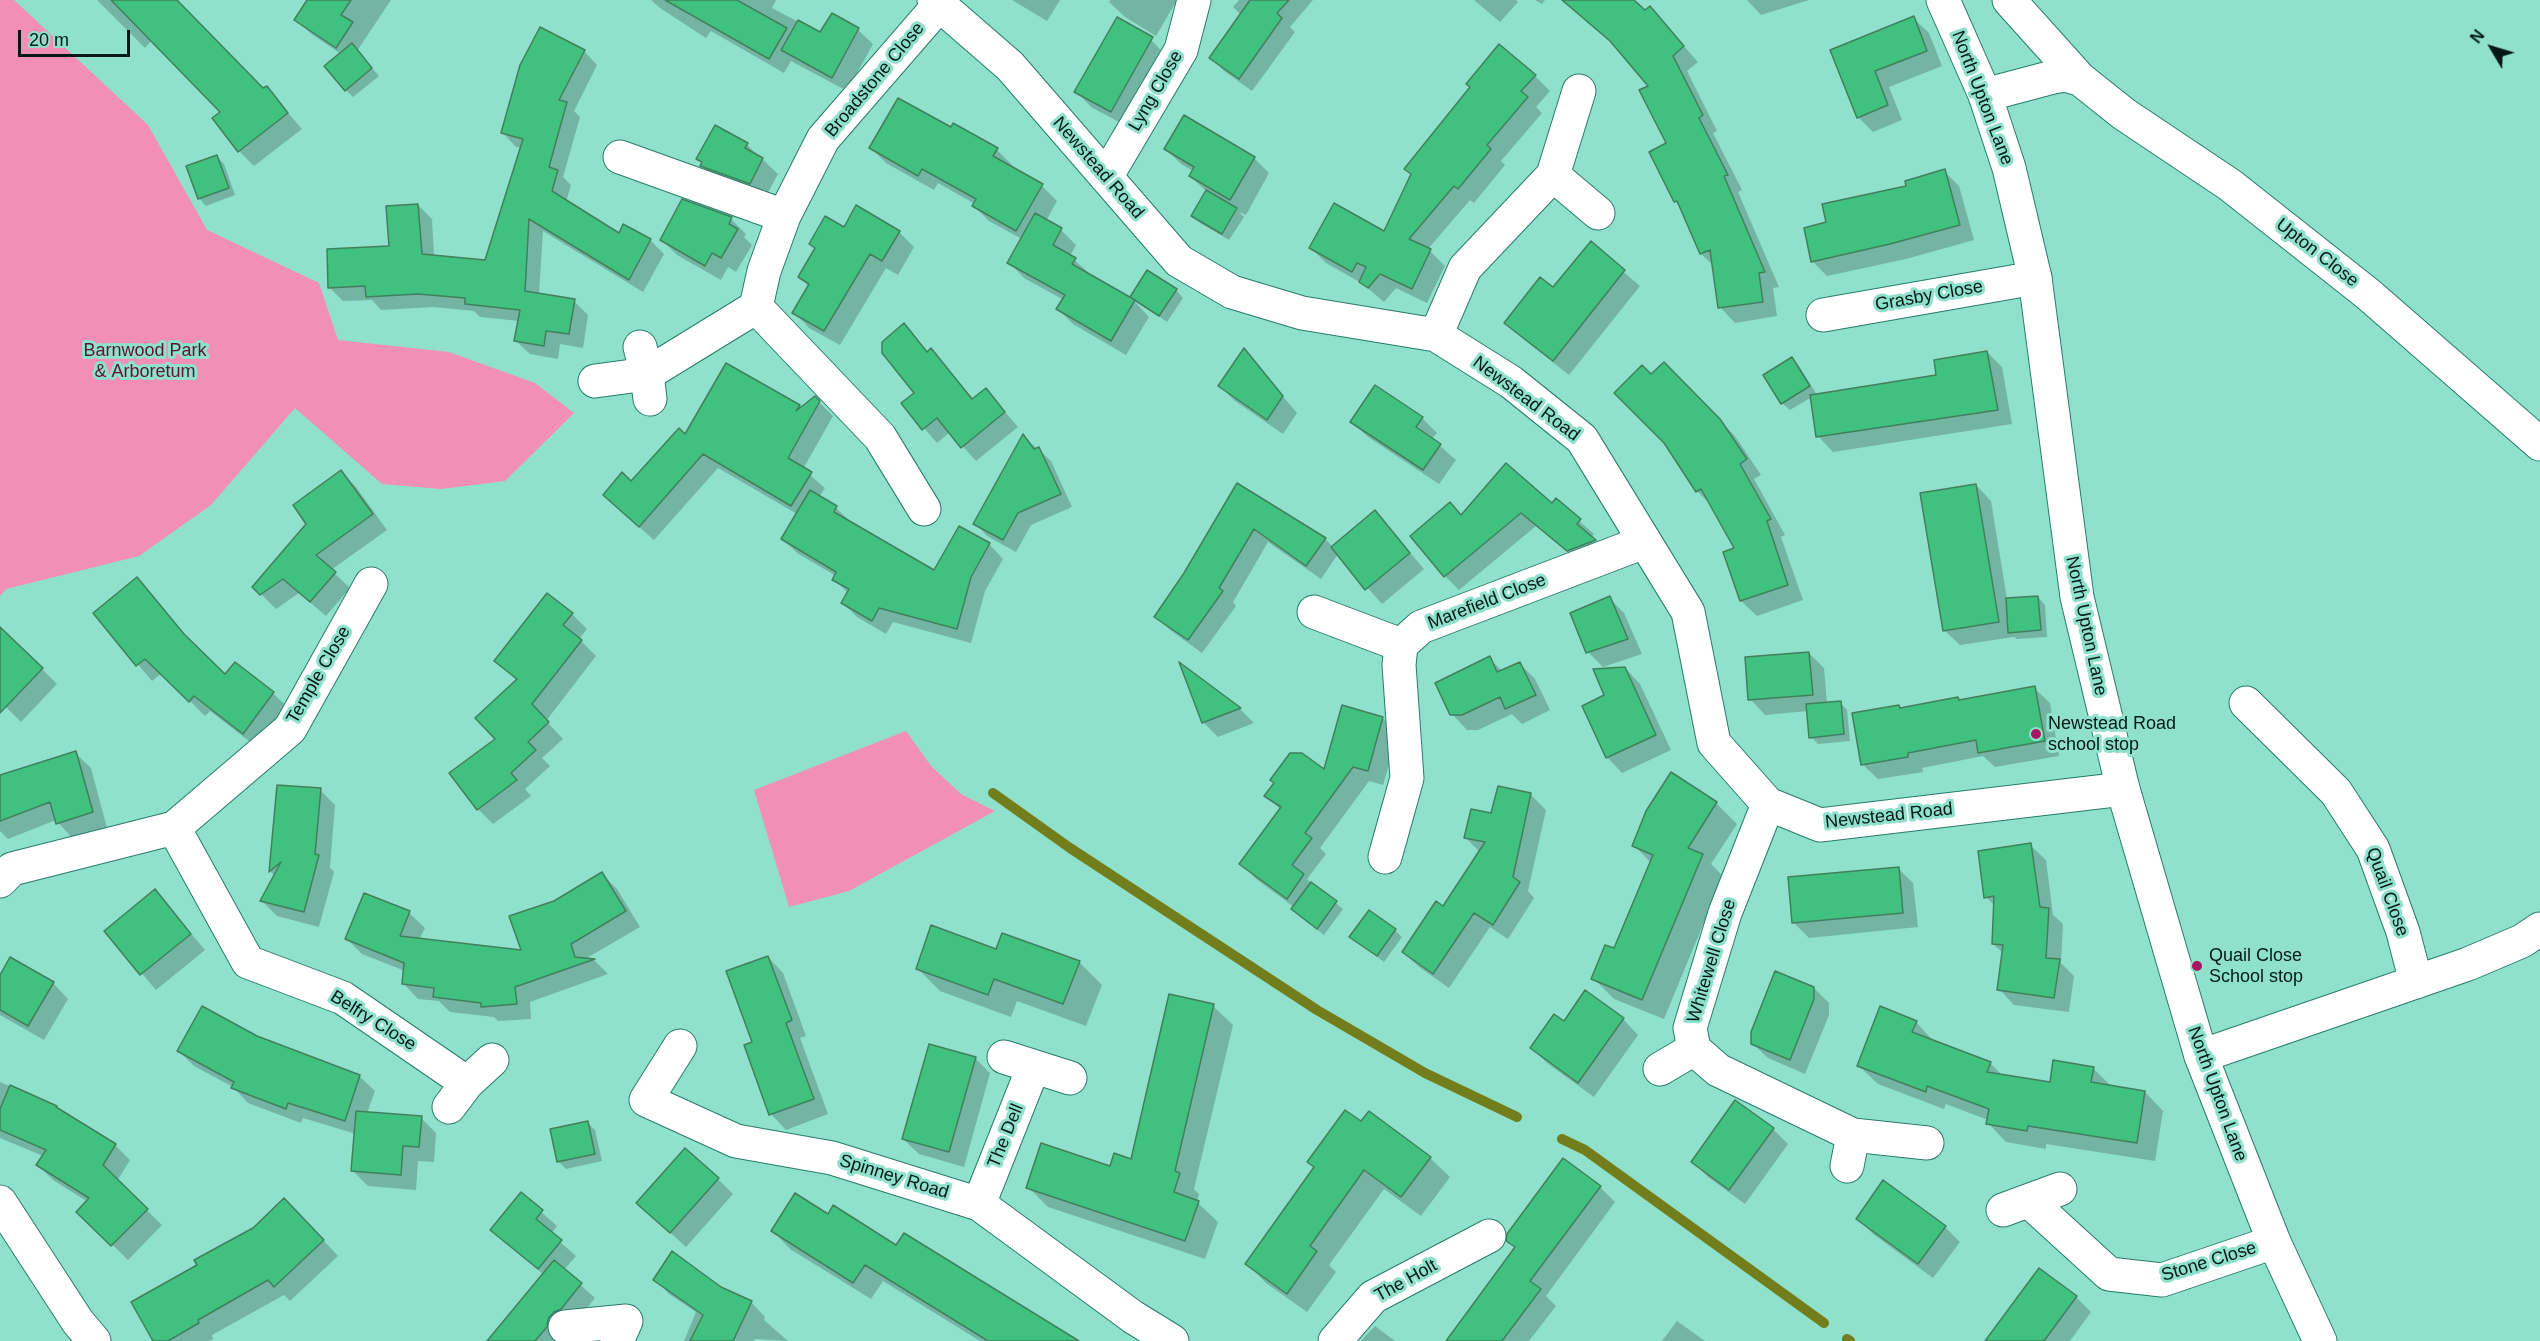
<!DOCTYPE html>
<style>
body{margin:0}
#map{position:relative;width:2540px;height:1341px;overflow:hidden;background:#90e1cc;font-family:Helvetica,sans-serif}
canvas{display:block}
.north{position:absolute;left:2462px;top:18px;width:60px;height:60px;-webkit-text-stroke:4px #90e1cc;paint-order:stroke;rotate:308deg;font-size:16px;font-weight:700;line-height:24px;text-align:center;color:#021a15}
.north::after{content:'';display:block;margin:auto;width:21px;height:27px;background:#021a15;clip-path:polygon(50% 0,100% 100%,50% 72%,0 100%)}
.scale{position:absolute;left:18px;top:30px;width:112px;height:27px;box-sizing:border-box;border:3px solid #021a15;border-top:0;padding-left:8px;font-size:18px;line-height:21px;white-space:nowrap;color:#021a15;-webkit-text-stroke:4px #90e1cc;paint-order:stroke}
</style>
<div id="map">
<canvas width="2540" height="1341"></canvas>
<div class="north">N</div>
<div class="scale">20 m</div>
</div>
<script>
const g = document.querySelector('canvas').getContext('2d');
g.lineJoin = 'round';
function fill(path, color) {
  g.fillStyle = color;
  g.fill(path, 'evenodd');
}
function poly(rows) {
  const path = new Path2D();
  for (const r of rows) {
    path.moveTo(r[0], r[1]);
    for (let i = 2; i < r.length; i += 2) path.lineTo(r[i], r[i + 1]);
  }
  return path;
}
function strokePath(path, color, width, dash) {
  g.strokeStyle = color;
  g.lineWidth = width;
  g.lineCap = dash ? 'butt' : 'round';
  g.setLineDash(dash || []);
  g.stroke(path);
}
function drawText(font, color, halo, rows, align = 'center') {
  g.font = font + ' Helvetica,sans-serif';
  g.lineWidth = 6;
  g.setLineDash([]);
  g.textBaseline = 'middle';
  g.strokeStyle = halo;
  g.fillStyle = color;
  for (const [text, x, y, turn = 0] of rows) {
    g.save();
    g.translate(x, y);
    g.rotate((+turn || 0) * Math.PI / 180);
    g.textAlign = isNaN(turn) ? turn : align;
    if (halo) g.strokeText(text, 0, 0);
    g.fillText(text, 0, 0);
    g.restore();
  }
}
fill(poly([
 [0,0,14,0,148,125,207,230,319,283,338,340,449,352,535,383,574,413,505,481,441,489,382,484,295,408,211,505,139,556,6,589,0,596],
 [906,731,931,766,961,794,995,811,849,891,789,907,754,790]
]), '#f18fb4');
fill(poly([
 [97,0,155,0,263,90,266,88,302,129,254,166,239,151,222,112,152,40,145,48],
 [308,0,391,0,357,51,379,76,353,97,346,90,341,54,310,33,296,19],
 [651,0,776,0,772,8,821,34,832,15,858,30,873,44,847,91,791,61,784,73,711,31,706,38,660,8],
 [1012,0,1060,0,1047,21],
 [1111,0,1177,0,1156,36,1125,17,1109,2],
 [1239,0,1313,0,1290,27,1295,32,1252,91,1224,71,1211,58,1241,15,1233,7],
 [1474,0,1516,0,1518,2,1500,22],
 [1535,0,1545,0,1542,4],
 [1561,0,1631,0,1645,12,1650,8,1698,62,1687,71,1717,131,1713,133,1742,190,1738,192,1779,287,1773,288,1777,316,1735,323,1720,307,1714,266,1701,254,1681,207,1675,201,1668,144,1651,86,1619,49],
 [1747,0,1809,0,1761,15],
 [1913,18,1929,33,1942,66,1889,87,1902,120,1873,132,1858,117,1832,50],
 [1146,35,1161,50,1119,122,1091,107,1076,91],
 [584,51,597,65,574,111,580,117,563,177,571,185,566,202,619,235,650,240,664,254,643,292,543,231,539,295,574,301,588,315,583,348,560,344,558,359,530,354,516,341,519,321,480,317,474,311,433,307,381,310,372,300,343,301,329,287,390,248,418,205,432,219,434,257,486,262,522,148,516,147,503,133],
 [1535,76,1550,91,1536,107,1542,113,1501,161,1505,165,1474,203,1470,200,1428,249,1445,266,1427,303,1396,288,1384,302,1363,284,1326,263,1311,248,1384,233],
 [951,129,997,150,1012,165,1010,167,1042,186,1057,201,1046,221,1061,230,1076,245,1070,256,1090,274,1089,276,1136,303,1149,317,1126,355,1073,324,1058,309,1064,300,1024,278,1009,262,1022,239,989,221,974,206,975,204,938,183,934,190,886,163,871,148],
 [747,145,778,174,765,198,717,181,702,166,703,163,698,158],
 [1166,149,1254,158,1269,173,1246,215,1239,212,1244,217,1229,240,1200,223,1193,216,1206,191,1190,176,1193,171,1181,164],
 [216,156,224,164,235,195,206,206,199,198],
 [1944,171,1959,186,1974,240,1906,259,1827,276,1812,261,1908,187],
 [731,219,746,234,744,237,752,245,736,272,728,267,721,280,677,255,662,240],
 [844,229,899,232,914,247,898,275,886,268,840,345,809,328,794,312,809,287,800,277,816,249,811,244],
 [1591,244,1640,286,1569,375,1522,338,1506,323,1553,289],
 [1176,290,1183,298,1167,322,1131,296],
 [904,325,928,352,931,350,944,364,974,400,986,390,1018,427,976,461,950,432,937,443,903,404,916,393],
 [1244,351,1297,413,1283,434,1235,401,1220,386],
 [1987,352,2002,367,2012,424,1833,452,1818,436,1812,397,1790,410,1782,403,1792,359,1799,366,1817,395,1938,376],
 [1664,364,1735,436,1761,475,1754,479,1785,535,1781,537,1803,600,1757,616,1741,601,1725,553,1736,549,1713,507,1697,491,1665,442],
 [815,398,833,416,803,469,825,488,819,497,836,508,851,522,935,572,989,544,1003,559,985,591,971,643,893,622,886,634,857,617,843,603,848,593,834,579,836,576,797,553,783,539,797,514,718,468,654,540,619,509,631,483,686,436,799,406,802,408],
 [1422,418,1437,433,1432,439,1456,460,1439,484,1368,437,1352,422],
 [1023,436,1051,461,1072,507,1031,525,1016,552,987,536,975,523],
 [341,472,356,487,387,530,331,570,350,588,326,616,299,593,276,609,261,594],
 [1238,485,1325,539,1333,547,1375,512,1424,569,1382,604,1338,554,1321,579,1268,542,1233,602,1236,606,1202,653,1170,630,1156,617,1185,574],
 [1976,485,1991,501,2007,599,2038,597,2045,605,2047,637,2017,639,2014,637,1960,645,1944,630],
 [1556,501,1594,534,1591,538,1608,555,1582,564,1536,526,1459,590,1445,576,1462,516,1552,505],
 [137,579,197,648,225,676,235,664,273,693,288,708,258,748,210,711,205,716,162,673,152,681,95,614],
 [1609,598,1624,613,1642,654,1603,667,1588,652],
 [572,614,587,629,579,639,596,656,546,721,563,739,542,758,550,766,525,789,531,796,493,824,478,809,497,739,517,681,496,660],
 [0,641,42,669,57,684,21,722,0,701],
 [1809,653,1824,668,1827,704,1840,702,1847,710,1850,741,1818,744,1811,737,1808,711,1765,715,1750,699],
 [1489,658,1502,671,1519,663,1535,679,1550,710,1522,724,1512,714,1478,730,1467,730,1452,714],
 [1182,666,1240,709,1254,723,1218,737,1203,722],
 [1625,668,1640,684,1671,750,1622,773,1607,757,1606,696],
 [2034,688,2050,703,2059,756,1995,767,1983,756,1922,768,1923,772,1878,779,1862,764,1901,709,1957,698,1960,701],
 [1382,718,1398,733,1383,785,1369,781,1320,848,1326,854,1307,879,1343,909,1324,935,1300,916,1293,909,1294,907,1256,879,1241,863,1281,810,1266,795,1325,771],
 [75,753,91,768,107,828,72,838,56,820,8,839,0,831,0,776],
 [278,787,320,790,335,805,330,868,334,872,319,927,277,916,261,900,275,876,270,871],
 [1499,788,1531,795,1546,810,1528,891,1534,898,1508,939,1490,927,1449,988,1419,967,1403,952,1444,908,1480,852,1465,837,1493,815],
 [1716,803,1737,824,1711,864,1723,876,1664,1019,1614,999,1593,978,1615,950,1651,863,1634,845],
 [2030,845,2046,860,2053,915,2063,924,2061,963,2074,976,2069,1012,2014,1005,1999,989,2004,954,1993,944,1995,906,1986,897],
 [1898,868,1913,883,1918,927,1809,938,1793,922],
 [602,874,617,889,640,927,585,959,594,960,608,974,530,1002,531,1019,498,1021,494,1017,450,1012,439,1001,418,999,403,983,405,971,362,954,347,939,409,913,425,928,419,940,523,952,555,902],
 [155,891,205,950,156,990,106,931],
 [1395,930,1402,937,1384,962,1351,937],
 [997,951,1079,962,1102,985,1086,1026,1017,1001,1011,1017,940,991,917,968],
 [768,957,783,973,806,1036,800,1038,828,1114,786,1130,771,1114,746,1046,753,1043],
 [0,977,53,983,68,999,44,1040,0,1015],
 [1814,988,1829,1003,1829,1015,1805,1074,1768,1058,1752,1043],
 [1213,1006,1233,1025,1194,1189,1199,1194,1197,1202,1218,1222,1205,1259,1048,1207,1028,1187,1111,1168,1132,1161],
 [1623,1019,1638,1035,1594,1097,1547,1063,1532,1048,1564,1023],
 [1916,1022,1934,1042,1990,1063,2003,1076,2051,1084,2093,1068,2112,1087,2145,1092,2163,1111,2155,1161,2046,1144,2046,1149,2006,1142,1988,1123,1988,1120,1946,1104,1944,1109,1878,1084,1859,1066],
 [256,1038,359,1076,375,1091,367,1113,421,1118,436,1133,434,1162,418,1161,416,1190,368,1186,353,1171,356,1134,303,1118,301,1123,248,1103,233,1087,194,1066,179,1051],
 [975,1058,990,1073,964,1167,919,1154,903,1139],
 [0,1082,56,1107,115,1145,130,1160,117,1181,162,1225,128,1260,79,1212,88,1202,53,1180,38,1165,43,1156,0,1138],
 [588,1123,595,1130,602,1161,566,1169,559,1162,552,1130],
 [1361,1123,1430,1158,1450,1177,1421,1216,1384,1189,1329,1265,1336,1272,1307,1312,1266,1283,1247,1264],
 [1773,1129,1788,1144,1745,1204,1708,1177,1693,1162],
 [718,1179,733,1194,686,1247,638,1203],
 [1600,1187,1615,1202,1546,1296,1556,1306,1529,1341,1484,1341,1516,1248,1508,1240],
 [521,1194,557,1226,551,1234,576,1256,564,1270,595,1298,560,1341,489,1341,544,1275,492,1230],
 [300,1215,338,1256,290,1301,284,1295,212,1335,213,1339,209,1341,154,1341],
 [828,1216,897,1247,1076,1341,980,1341,883,1281,871,1299,790,1249,773,1231],
 [1858,1219,1945,1227,1960,1242,1933,1278,1873,1234],
 [655,1279,720,1288,751,1302,765,1317,764,1320,788,1341,755,1339,754,1341,684,1341,696,1312,669,1294],
 [2076,1297,2091,1312,2070,1341,1986,1341],
 [1677,1321,1705,1341,1662,1341],
 [1375,1326,1395,1341,1361,1341]
]), '#0003');
strokePath(poly([
 [993,793,1070,848,1317,1010,1425,1073,1517,1117],
 [1562,1139,1585,1150,1824,1323],
 [1847,1339,1850,1341]
]), '#727e1c', 10);
const building = poly([
 [111,0,177,0,263,88,267,86,288,113,238,152,212,118,220,112,111,0],
 [307,0,351,0,341,15,353,22,336,48,294,20,307,0],
 [665,0,737,0,787,28,769,59,665,0],
 [1250,0,1289,0,1277,13,1282,18,1239,79,1209,58,1250,0],
 [1562,0,1634,0,1645,10,1650,6,1684,46,1673,56,1703,115,1699,118,1728,175,1724,176,1765,272,1759,273,1763,302,1718,308,1710,250,1700,254,1677,201,1674,202,1649,152,1666,143,1639,90,1648,86,1610,41,1562,0],
 [832,13,859,28,832,78,781,50,798,20,820,32,832,13],
 [1914,16,1927,51,1875,71,1888,105,1857,118,1830,50,1914,16],
 [1117,17,1153,37,1111,112,1074,92,1117,17],
 [540,27,585,50,559,100,567,102,549,167,558,170,552,191,619,233,623,224,651,239,629,280,529,219,525,291,575,299,569,334,546,331,544,346,514,341,520,310,465,304,465,298,418,294,366,297,365,286,328,288,327,249,389,246,386,206,418,204,422,254,485,260,523,139,501,133,520,65,540,27],
 [352,43,372,68,345,91,324,66,352,43],
 [1499,44,1536,75,1521,91,1528,97,1487,145,1491,149,1458,189,1454,186,1409,239,1431,249,1412,289,1380,274,1368,288,1359,282,1366,267,1357,263,1352,272,1309,248,1334,203,1384,231,1411,174,1404,169,1470,87,1466,84,1499,44],
 [898,98,951,127,953,123,998,148,993,156,1043,184,1016,231,972,206,976,199,922,169,918,176,869,148,898,98],
 [1184,115,1255,157,1230,200,1189,176,1194,167,1164,149,1184,115],
 [715,125,748,143,745,148,763,158,750,184,700,166,702,162,696,159,715,125],
 [217,155,229,188,198,199,186,166,217,155],
 [1945,169,1960,225,1890,244,1811,262,1804,228,1826,222,1822,204,1906,186,1905,181,1945,169],
 [1206,190,1237,208,1222,234,1191,216,1206,190],
 [682,199,732,217,729,224,738,229,721,258,712,253,705,266,660,240,682,199],
 [856,205,900,231,882,261,870,254,824,331,792,313,809,284,798,277,815,248,809,244,825,216,844,227,856,205],
 [1035,213,1062,228,1053,245,1076,258,1072,264,1135,300,1111,341,1056,309,1065,295,1007,263,1035,213],
 [1591,241,1625,270,1553,361,1504,323,1540,277,1553,287,1591,241],
 [1147,270,1177,289,1159,316,1130,297,1147,270],
 [904,323,927,352,931,348,972,399,986,388,1005,412,961,448,937,418,922,430,901,403,914,393,882,353,882,342,904,323],
 [1244,348,1283,396,1267,420,1218,386,1244,348],
 [1987,351,1998,410,1816,437,1810,395,1936,375,1934,360,1987,351],
 [1792,357,1810,386,1781,404,1763,375,1792,357],
 [1664,362,1720,419,1747,459,1740,464,1771,519,1767,521,1788,585,1740,601,1723,552,1734,548,1701,489,1696,492,1664,443,1614,393,1642,365,1651,374,1664,362],
 [726,363,800,405,796,411,815,396,820,401,788,458,812,472,791,506,703,454,639,527,603,495,622,472,631,481,679,428,685,434,726,363],
 [1375,385,1423,417,1416,427,1441,444,1423,470,1350,422,1375,385],
 [1023,434,1034,449,1039,447,1061,494,1018,513,1003,540,973,524,1023,434],
 [1506,463,1552,503,1556,498,1581,519,1577,524,1596,540,1567,551,1521,513,1444,577,1410,536,1450,502,1461,515,1506,463],
 [341,470,373,514,316,555,336,572,310,602,283,579,260,595,252,587,306,524,293,505,341,470],
 [1237,483,1326,538,1306,566,1254,529,1219,588,1223,591,1188,640,1154,617,1184,573,1237,483],
 [1976,484,1999,622,1943,631,1920,493,1976,484],
 [810,490,837,506,834,512,934,570,959,526,990,543,971,577,957,629,879,608,872,621,841,603,849,589,832,580,836,572,781,539,810,490],
 [1375,510,1410,553,1365,590,1331,547,1375,510],
 [137,577,184,634,225,674,235,662,274,692,243,734,194,696,189,702,145,659,136,666,93,613,137,577],
 [547,593,573,613,563,625,582,640,532,704,549,722,528,742,536,750,511,773,517,780,477,810,449,773,495,739,475,718,517,679,494,661,547,593],
 [1610,596,1628,639,1586,653,1570,613,1610,596],
 [2038,596,2041,630,2008,633,2006,598,2038,596],
 [0,627,43,668,0,713,0,627],
 [1809,652,1813,695,1748,700,1745,657,1809,652],
 [1490,656,1497,672,1520,662,1536,695,1505,709,1500,697,1462,715,1450,715,1435,683,1490,656],
 [1179,662,1241,708,1202,723,1179,662],
 [1625,667,1656,735,1606,758,1582,706,1604,695,1593,669,1625,667],
 [2035,686,2045,741,1978,753,1976,740,1908,753,1908,757,1861,765,1852,713,1899,705,1900,708,1958,697,1959,700,2035,686],
 [1841,701,1844,734,1809,738,1806,704,1841,701],
 [1342,705,1383,717,1368,771,1353,767,1305,833,1312,838,1292,865,1304,874,1287,899,1239,864,1281,807,1264,796,1274,783,1270,780,1290,753,1302,753,1324,769,1342,705],
 [76,751,93,812,56,824,50,802,0,821,0,775,76,751],
 [1671,772,1717,802,1688,848,1703,854,1642,1000,1591,979,1605,945,1614,948,1653,855,1632,846,1646,811,1671,772],
 [277,785,321,788,315,854,319,855,304,912,260,901,281,862,269,872,277,785],
 [1498,786,1531,793,1513,877,1520,882,1493,925,1474,913,1433,974,1402,952,1436,901,1443,906,1485,842,1464,838,1471,809,1491,813,1498,786],
 [2031,843,2040,907,2049,908,2046,958,2060,959,2054,998,1997,990,2003,945,1992,944,1994,896,1984,898,1978,851,2031,843],
 [1899,867,1903,913,1792,923,1788,877,1899,867],
 [602,872,626,911,571,944,575,957,595,959,515,987,517,1004,481,1007,481,1003,433,997,434,988,402,984,404,963,345,939,364,893,410,911,400,936,521,950,509,916,554,901,602,872],
 [1311,882,1337,901,1317,929,1291,909,1311,882],
 [155,889,191,934,140,975,104,931,155,889],
 [1369,910,1396,929,1377,956,1349,937,1369,910],
 [931,925,996,949,1002,933,1080,961,1063,1004,994,979,988,995,916,969,931,925],
 [768,956,792,1020,786,1023,814,1099,769,1115,744,1045,752,1042,726,971,768,956],
 [10,957,54,982,28,1026,0,1010,0,975,10,957],
 [1775,971,1814,987,1814,999,1790,1060,1751,1044,1751,1032,1775,971],
 [1585,990,1624,1018,1578,1083,1530,1048,1554,1014,1564,1021,1585,990],
 [1169,994,1214,1004,1175,1171,1180,1173,1174,1192,1199,1201,1185,1241,1026,1188,1041,1143,1110,1166,1114,1153,1131,1159,1169,994],
 [202,1006,257,1036,360,1075,345,1121,288,1103,286,1109,231,1088,234,1082,177,1051,202,1006],
 [1880,1006,1917,1021,1912,1032,1991,1062,1987,1072,2050,1082,2053,1060,2094,1067,2091,1082,2145,1091,2137,1143,2028,1126,2027,1131,1986,1124,1989,1109,1927,1086,1926,1092,1857,1066,1880,1006],
 [929,1044,976,1057,949,1152,902,1139,929,1044],
 [10,1085,57,1106,56,1107,116,1144,103,1165,148,1209,111,1246,76,1212,89,1198,36,1165,46,1150,0,1130,0,1109,10,1085],
 [1735,1100,1774,1128,1729,1190,1691,1162,1735,1100],
 [1345,1110,1361,1121,1369,1111,1431,1157,1401,1197,1364,1170,1310,1246,1317,1251,1287,1294,1245,1264,1314,1167,1307,1162,1345,1110],
 [356,1111,422,1116,419,1147,403,1146,401,1175,351,1171,356,1111],
 [588,1121,595,1154,557,1162,550,1129,588,1121],
 [685,1148,719,1178,670,1233,636,1203,685,1148],
 [1563,1158,1601,1186,1530,1281,1541,1289,1502,1341,1446,1341,1515,1247,1506,1241,1507,1234,1563,1158],
 [1883,1180,1946,1226,1918,1264,1856,1219,1883,1180],
 [521,1192,543,1210,536,1219,562,1240,538,1269,490,1230,521,1192],
 [795,1193,828,1214,833,1205,896,1245,904,1233,1079,1341,988,1341,865,1265,853,1283,771,1231,795,1193],
 [284,1198,324,1240,274,1287,268,1280,198,1320,199,1323,168,1341,153,1341,131,1302,197,1265,194,1260,253,1228,284,1198],
 [672,1251,721,1287,752,1301,733,1341,690,1341,703,1315,653,1280,672,1251],
 [554,1260,582,1283,561,1309,554,1312,548,1319,547,1327,535,1341,487,1341,554,1260],
 [2039,1268,2077,1296,2044,1341,1985,1341,2039,1268]
]);
fill(building, '#41c17f');
strokePath(building, '#427f5c', 1.5);
const street = poly([
 [934,0,1010,66,1179,261,1232,292,1302,313,1436,335,1511,382,1582,439,1688,612,1714,743,1768,804,1820,825,2123,789],
 [2009,0,2080,79],
 [1985,95,2053,77,2065,75,2080,79,2124,114,2230,185,2368,294,2540,444],
 [620,157,784,216],
 [1553,175,1598,213],
 [1106,177,1181,50,1194,0],
 [756,307,880,437,924,509],
 [1823,315,2035,278],
 [1436,335,1465,268,1553,175,1579,91],
 [640,347,647,374,756,307,764,271,784,216,823,139,940,4],
 [595,381,647,374,650,399],
 [1314,612,1401,645],
 [2246,703,2336,792,2373,849,2403,932,2416,982],
 [1768,804,1725,913,1690,1028,1694,1049,1718,1070,1853,1135,1927,1143],
 [174,828,248,962,343,998,467,1083],
 [1385,857,1407,778,1399,665,1401,645,1421,627,1644,542],
 [0,881,12,869,174,828,290,729,371,584],
 [680,1046,646,1100,736,1141,832,1158,979,1204,1133,1317,1172,1341],
 [2201,1056,2468,964,2522,941,2540,929],
 [1004,1057,1070,1078],
 [1660,1069,1694,1049],
 [449,1107,467,1083,492,1060],
 [1847,1166,1853,1135],
 [2029,1201,2109,1274,2162,1280,2274,1242],
 [0,1202,78,1322,94,1341],
 [979,1204,1033,1068],
 [2003,1210,2060,1189],
 [565,1327,626,1321,617,1341],
 [1335,1341,1373,1297,1489,1236]
]);
const secondary = poly([
 [1943,0,1985,95,2009,168,2035,278,2077,597,2123,789,2201,1056,2274,1242,2320,1341]
]);
strokePath(street, '#277c6a', 35);
strokePath(secondary, '#277c6a', 35);
strokePath(street, '#fff', 33);
strokePath(secondary, '#fff', 33);
for (const [x, y, r, color] of [
 [2036,734,6,"#a3185f"],
 [2197,966,6,"#a3185f"]
]) {
  const dot = new Path2D();
  dot.arc(x, y, r, 0, 2 * Math.PI);
  g.fillStyle = color;
  g.fill(dot);
  strokePath(dot, '#90e1cc', 2);
}
drawText('18px', '#021a15', '#90e1cc', [
 ["Broadstone Close",875,80,-50],
 ["Lyng Close",1156,91,-60],
 ["North Upton Lane",1982,98,69],
 ["Newstead Road",1098,168,49],
 ["Upton Close",2317,253,38],
 ["Grasby Close",1929,296,-10],
 ["Newstead Road",1526,399,37],
 ["Marefield Close",1487,602,-21],
 ["North Upton Lane",2086,626,78],
 ["Temple Close",319,675,-60],
 ["Newstead Road",1889,816,-6],
 ["Quail Close",2387,892,70],
 ["Whitewell Close",1712,961,-73],
 ["Belfry Close",373,1021,32],
 ["North Upton Lane",2217,1094,70],
 ["The Dell",1006,1136,-68],
 ["Spinney Road",894,1177,17],
 ["Stone Close",2209,1262,-17],
 ["The Holt",1406,1281,-29]
]);
drawText('18px', '#5b1435', '#90e1cc', [
 ["Barnwood Park",145,351],
 ["& Arboretum",145,372]
]);
drawText('18px', '#021a15', '#90e1cc', [
 ["Newstead Road",2048,724],
 ["school stop",2048,745],
 ["Quail Close",2209,956],
 ["School stop",2209,977]
], 'left');
</script>
